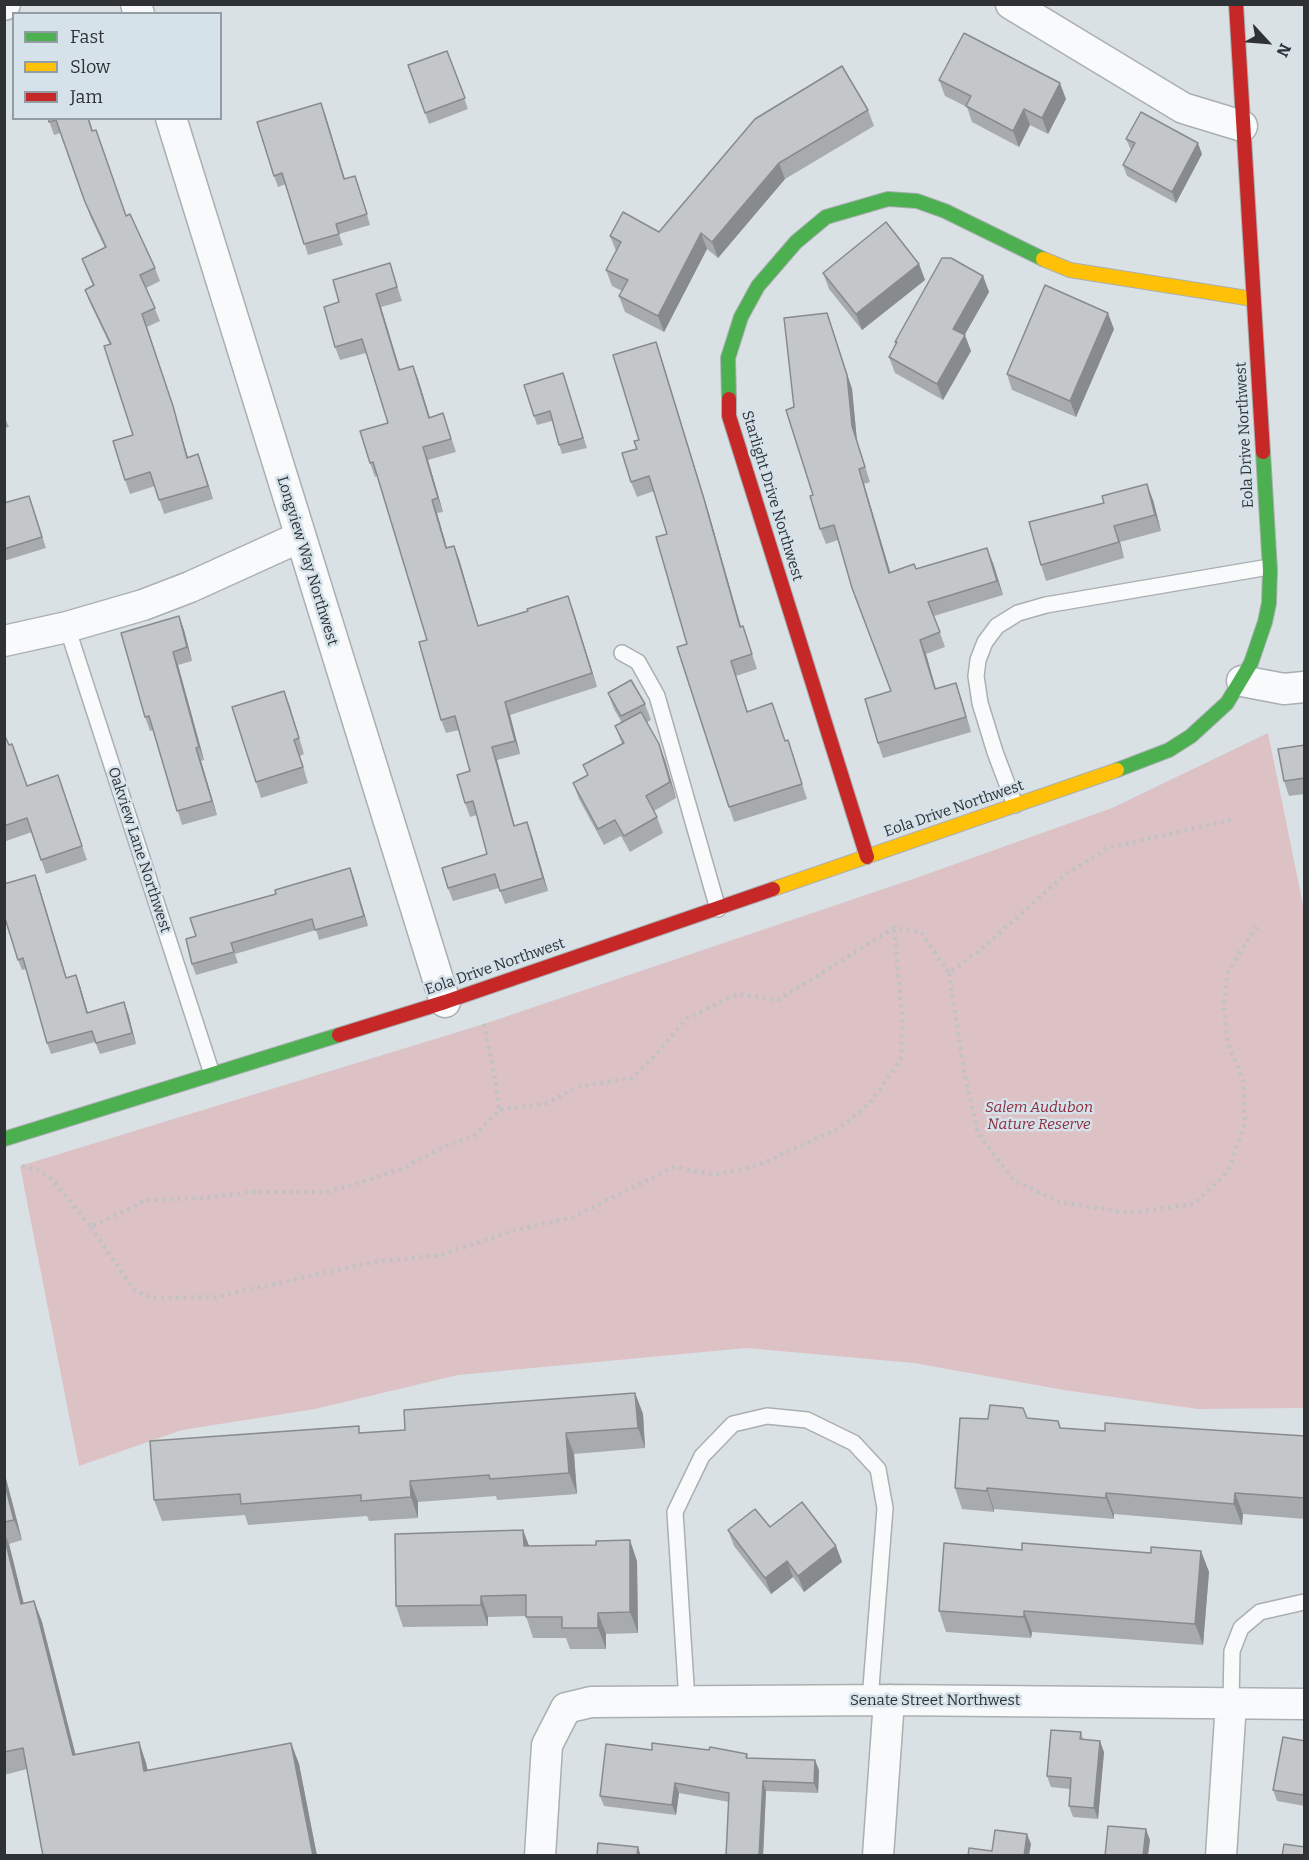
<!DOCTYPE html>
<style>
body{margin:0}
#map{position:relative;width:1309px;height:1860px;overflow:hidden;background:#dae1e5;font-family:Bitter,serif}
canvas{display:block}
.frame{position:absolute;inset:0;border:6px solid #2e3235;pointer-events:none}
.legend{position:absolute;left:12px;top:12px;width:210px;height:108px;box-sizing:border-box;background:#d5e2ea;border:2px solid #929ca2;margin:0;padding:8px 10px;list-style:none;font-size:18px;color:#2e3235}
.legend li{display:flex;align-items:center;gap:12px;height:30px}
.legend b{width:30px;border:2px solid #929ca2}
.north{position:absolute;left:1237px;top:12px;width:60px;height:60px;-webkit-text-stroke:4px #d5e2ea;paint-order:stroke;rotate:116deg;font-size:16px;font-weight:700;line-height:24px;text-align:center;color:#2e3235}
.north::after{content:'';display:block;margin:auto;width:21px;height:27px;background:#2e3235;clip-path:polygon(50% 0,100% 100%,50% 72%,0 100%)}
</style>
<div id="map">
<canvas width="1309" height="1860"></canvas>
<div class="frame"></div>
<ul class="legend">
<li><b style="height:8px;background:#4caf50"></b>Fast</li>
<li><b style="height:8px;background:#ffc107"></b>Slow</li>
<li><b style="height:8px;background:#c62828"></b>Jam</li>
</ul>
<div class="north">N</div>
</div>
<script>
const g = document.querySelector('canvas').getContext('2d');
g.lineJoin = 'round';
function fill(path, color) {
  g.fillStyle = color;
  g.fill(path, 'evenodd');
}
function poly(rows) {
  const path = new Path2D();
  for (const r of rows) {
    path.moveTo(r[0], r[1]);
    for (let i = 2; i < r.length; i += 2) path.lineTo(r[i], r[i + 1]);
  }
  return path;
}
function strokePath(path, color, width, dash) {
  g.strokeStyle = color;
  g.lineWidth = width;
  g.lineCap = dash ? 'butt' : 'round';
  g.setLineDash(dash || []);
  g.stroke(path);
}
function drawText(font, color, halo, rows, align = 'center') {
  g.font = font + ' Bitter,serif';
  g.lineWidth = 5;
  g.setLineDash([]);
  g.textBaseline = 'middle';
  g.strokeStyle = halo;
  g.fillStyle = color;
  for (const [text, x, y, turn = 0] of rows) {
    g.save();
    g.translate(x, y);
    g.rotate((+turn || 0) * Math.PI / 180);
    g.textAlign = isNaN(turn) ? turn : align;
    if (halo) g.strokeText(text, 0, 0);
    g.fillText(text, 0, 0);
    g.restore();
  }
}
fill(poly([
 [1268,733,1304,910,1304,1408,1198,1409,1064,1390,914,1363,746,1348,458,1375,315,1409,182,1430,79,1466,20,1166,484,1024,916,878,1112,808]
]), '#dcc1c5');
const lane = poly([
 [67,627,212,1074],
 [622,653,638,662,657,696,718,909],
 [1015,805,995,752,980,703,976,676,978,660,985,642,997,626,1018,613,1046,605,1269,567],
 [687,1701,675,1512,702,1456,733,1424,767,1416,807,1420,854,1443,878,1469,885,1508,870,1700],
 [1231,1703,1232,1651,1241,1628,1260,1612,1304,1602]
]);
const street = poly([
 [136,4,139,14],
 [1011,4,1183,108,1242,126],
 [4,5,5,4],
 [171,118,445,1002],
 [4,641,67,627,143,605,190,587,300,537],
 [1242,681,1284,689,1304,687],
 [540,1856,547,1745,566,1708,591,1702,889,1700,1304,1704],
 [878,1856,889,1700],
 [1221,1856,1231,1703]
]);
const fast = poly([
 [729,399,728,358,741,317,758,286,796,242,826,217,888,199,917,201,945,211,1043,259],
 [1117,770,1169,750,1191,736,1227,703,1251,663,1265,622,1269,603,1270,570,1263,452],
 [4,1139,339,1035]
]);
const slow = poly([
 [1043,259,1070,270,1253,299],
 [773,889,1117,770]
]);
const jam = poly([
 [1236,4,1263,452],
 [729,399,729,416,867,857],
 [339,1035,445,1002,773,889]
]);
strokePath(lane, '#aaafb2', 18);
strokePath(street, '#aaafb2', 33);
strokePath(fast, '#aaafb2', 16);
strokePath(slow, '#aaafb2', 16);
strokePath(jam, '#aaafb2', 16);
strokePath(poly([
 [949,973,964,1071,978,1133,1013,1180,1060,1202,1129,1213,1194,1204,1228,1171,1245,1123,1243,1079,1228,1044,1224,1007,1227,975,1239,953,1257,927],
 [484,1024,495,1078,499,1110],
 [22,1166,37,1170,52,1179,91,1227,146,1200,204,1198,252,1192,326,1192,359,1183,403,1168,443,1147,474,1136,499,1110,548,1103,577,1087,632,1078,651,1060,687,1018,738,994,778,1000,894,928,921,932,949,973,985,946,1067,873,1108,848,1235,819],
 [91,1227,133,1289,150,1298,215,1297,374,1262,441,1255,512,1231,573,1217,674,1167,715,1175,756,1166,838,1129,870,1103,901,1059,902,1014,894,928]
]), '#c0c2c3', 4, [3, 4.5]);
strokePath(lane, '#f9fafb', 15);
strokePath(street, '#f9fafb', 30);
strokePath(fast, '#4caf50', 14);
strokePath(slow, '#ffc107', 14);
strokePath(jam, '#c62828', 14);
fill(poly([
 [447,51,468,109,429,124,408,65],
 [939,80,1066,99,1048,134,1030,125,1019,147,972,122,967,107,945,96],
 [868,110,874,126,785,179,718,258,707,249,664,332,625,312,619,296,622,291,612,286,606,270,616,251,610,236,659,232],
 [325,114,345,179,359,187,370,225,339,234,343,245,308,255,286,184,278,187,274,176],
 [48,118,89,118,93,131,126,216,155,268,160,281,146,288,160,321,147,327,177,420,188,458,198,454,213,499,164,514,155,486,130,494,125,480,133,435,110,345,90,303,85,290,93,286,82,259,105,248,90,216,60,133,54,135],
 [1126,139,1202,154,1176,203,1127,176,1123,165,1131,150],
 [390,263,402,301,381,307,400,370,418,379,430,418,443,413,456,452,428,460,443,512,437,513,447,548,459,559,478,625,573,610,597,687,510,715,520,754,497,760,515,826,527,822,548,891,505,904,499,888,453,901,448,888,487,854,477,815,470,817,465,803,470,771,459,730,446,733,441,720,427,640,377,476,375,477,370,463,388,423,366,353,340,360,335,347,339,302],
 [919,264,925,280,862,330,829,289,823,273],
 [983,276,989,292,964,335,971,351,943,400,895,373,889,357,896,344,895,342],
 [827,313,852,389,857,441,870,482,864,484,890,573,993,563,1003,595,934,616,945,647,926,654,936,689,956,683,971,732,883,758,878,743,891,691,838,540,826,544,820,529,813,495],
 [1114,329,1076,417,1012,390,1007,374],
 [656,342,661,357,709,514,741,626,743,626,757,669,736,676,748,712,785,741,788,740,807,799,734,822,729,807,687,644,667,534,654,491,637,497,631,482],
 [563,373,587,448,562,454,552,421,537,425,534,416],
 [4,416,9,427,4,428],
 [1153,500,1161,531,1120,542,1124,558,1046,581,1041,565,1104,503],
 [4,503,33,507,46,548,4,561],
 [179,616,184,630,192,661,178,665,204,760,201,761,217,815,182,825,153,730,150,731,145,717],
 [284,691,304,754,300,756,308,783,261,798,256,782],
 [608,693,645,704,651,720,647,722,665,760,676,798,654,811,657,817,663,833,630,852,621,836,604,845,579,799,573,783,587,775,583,765,622,744,615,726,622,723,614,709],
 [4,734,27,786,58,775,87,860,46,874,32,832,6,841,4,838],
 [1305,745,1305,794,1289,796,1284,781],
 [350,868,368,926,319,940,316,930,235,954,238,963,196,975,192,964,196,936,276,894],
 [39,886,66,978,80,986,88,1013,128,1013,136,1044,100,1054,95,1042,51,1054,47,1043,26,969,22,970,18,960],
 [635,1393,643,1414,645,1448,574,1454,577,1494,497,1500,496,1496,418,1502,418,1518,369,1521,367,1516,248,1525,245,1515,162,1521,154,1500,362,1433,405,1430],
 [1027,1418,1058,1421,1061,1428,1105,1431,1305,1436,1305,1519,1243,1514,1242,1525,1114,1514,1114,1519,994,1509,994,1512,962,1509,955,1488,988,1419],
 [4,1471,22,1540,9,1544,24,1604,34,1601,42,1622,75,1755,139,1742,146,1763,148,1771,291,1743,299,1764,317,1856,27,1769,4,1775],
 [770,1527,836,1546,842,1562,804,1592,793,1577,771,1594,734,1546,728,1530],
 [523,1530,529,1546,637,1561,638,1633,606,1634,606,1649,570,1649,566,1638,533,1638,526,1616,488,1617,488,1626,403,1627,396,1606],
 [1022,1550,1151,1553,1201,1551,1209,1572,1203,1645,1032,1632,1031,1638,946,1632,939,1611],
 [1081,1732,1083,1739,1104,1752,1098,1819,1073,1817,1069,1806,1070,1789,1051,1787,1047,1776],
 [1305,1741,1305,1806,1277,1801,1273,1790],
 [709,1750,747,1754,748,1758,819,1770,818,1793,766,1791,763,1856,726,1856,729,1802,679,1793,676,1815,604,1806,600,1796]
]), '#a8abae');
fill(poly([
 [1060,83,1066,99,1048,134,1042,118],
 [321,103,325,114,348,190,344,179],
 [1024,109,1030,125,1019,147,1013,131],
 [1198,143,1202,154,1176,203,1172,192],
 [779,163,785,179,718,258,712,242],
 [701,233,707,249,664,332,658,316],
 [919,264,925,280,862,330,856,314],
 [983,276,989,292,959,345,953,329],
 [376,294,381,307,404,383,399,370],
 [827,313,852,389,857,441,870,482,852,426],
 [1108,313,1114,329,1076,417,1070,401],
 [147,327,177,420,192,471,187,458],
 [965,335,971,351,943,400,937,384],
 [656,342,661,357,709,514,745,642,740,627],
 [413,366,418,379,434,431,429,418],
 [423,447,428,460,443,512,438,498],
 [198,454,203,468,213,499,208,486],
 [859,469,864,484,895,588,889,573],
 [1147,484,1153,500,1161,531,1155,515],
 [432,500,437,513,451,562,446,548],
 [1114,526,1120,542,1124,558],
 [454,546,459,559,482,639,478,626],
 [987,548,993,563,1003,595,997,581],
 [568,596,573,610,597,687,592,673],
 [179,616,184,630,192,661,187,647],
 [920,640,926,654,940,704,935,689],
 [173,652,178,665,204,760,199,747],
 [956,683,961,698,971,732,966,717],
 [284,691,290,707,304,754,299,738],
 [505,702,510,715,520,754,515,741],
 [659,744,665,760,676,798,670,782],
 [492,747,497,760,518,840,514,826],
 [196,748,201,761,217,815,212,801],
 [527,822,532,836,548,891,543,878],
 [350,868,354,879,368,926,364,916],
 [35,875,39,886,70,989,66,978],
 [76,975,80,986,91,1024,87,1013],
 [124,1002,128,1013,136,1044,132,1033],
 [635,1393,643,1414,645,1448,638,1428],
 [566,1433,574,1454,577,1494,569,1473],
 [4,1471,22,1540,14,1520,4,1481],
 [410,1481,418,1502,418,1518,411,1497],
 [987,1488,994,1509,994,1512,987,1491],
 [1106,1493,1114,1514,1114,1519,1106,1498],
 [1235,1493,1243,1514,1242,1525,1234,1504],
 [523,1530,531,1551,524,1546],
 [4,1532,9,1544,29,1625,21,1604,4,1536],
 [630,1540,637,1561,638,1633,630,1612],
 [836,1546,842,1562,804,1592,798,1576],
 [1201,1551,1209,1572,1203,1645,1195,1624],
 [787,1561,793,1577,771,1594,765,1578],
 [481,1596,488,1617,488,1626,481,1605],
 [34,1601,42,1622,81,1776,73,1755],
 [1024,1611,1032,1632,1031,1638,1024,1617],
 [598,1613,606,1634,606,1649,598,1628],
 [1100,1741,1104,1752,1098,1819,1094,1808],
 [139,1742,146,1763,152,1792,144,1771],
 [291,1743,299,1764,317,1856,313,1856],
 [815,1760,819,1770,818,1793,814,1783],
 [763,1781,766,1791,763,1856,759,1856],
 [675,1783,679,1793,676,1815,672,1805],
 [1146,1829,1150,1840,1148,1856,1143,1856],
 [1027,1834,1031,1844,1029,1856,1024,1856],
 [638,1847,641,1856,637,1856]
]), '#888b8d');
const building = poly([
 [964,33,1060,83,1042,118,1024,109,1013,131,966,106,971,96,939,80,964,33],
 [447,51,465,98,425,113,408,65,447,51],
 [842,66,868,110,779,163,712,242,701,233,658,316,619,296,628,280,606,270,621,242,610,236,623,212,659,232,755,119,842,66],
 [321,103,344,179,355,176,367,214,336,224,339,234,304,244,282,173,274,176,257,122,321,103],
 [1141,112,1198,143,1172,192,1123,165,1135,143,1126,139,1141,112],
 [48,118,88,118,92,131,96,130,126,216,130,214,155,268,140,275,155,308,142,314,173,406,187,458,198,454,208,486,159,500,150,472,125,480,113,441,133,435,104,346,111,344,85,290,94,285,82,259,106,247,85,202,56,120,49,122,48,118],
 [886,222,919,264,856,314,823,273,886,222],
 [942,258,951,258,983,276,953,329,965,335,937,384,889,357,897,342,895,342,942,258],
 [390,263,397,287,376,294,399,370,413,366,429,418,443,413,451,439,423,447,438,498,432,500,446,548,454,546,478,626,528,611,527,609,568,596,592,673,505,702,515,741,492,747,514,826,527,822,543,878,500,891,495,874,448,888,442,868,487,854,473,801,465,803,457,775,470,771,455,716,441,720,419,642,427,640,373,462,370,463,360,431,388,423,362,339,335,347,324,307,339,302,333,280,390,263],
 [1045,285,1108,313,1070,401,1007,374,1045,285],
 [827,313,847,375,852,426,865,467,859,469,889,573,914,564,916,569,987,548,997,581,928,602,940,632,920,640,935,689,956,683,966,717,878,743,865,699,891,691,852,588,834,525,820,529,810,496,813,495,786,410,794,407,784,318,827,313],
 [656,342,704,499,740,627,743,626,752,654,731,661,747,712,772,703,785,741,788,740,802,784,729,807,677,647,687,644,656,537,667,534,649,476,631,482,622,453,637,449,634,441,639,440,613,355,656,342],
 [563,373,583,438,559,445,550,411,534,416,524,385,563,373],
 [1147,484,1155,515,1114,526,1119,542,1041,565,1029,522,1104,503,1102,496,1147,484],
 [29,496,42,537,4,549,4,503,29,496],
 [179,616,187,647,173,652,199,747,196,748,212,801,177,811,149,716,145,717,121,633,179,616],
 [631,680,645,704,621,716,608,693,631,680],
 [284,691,299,738,294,740,303,767,256,782,232,707,284,691],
 [641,712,659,744,670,782,646,796,657,817,624,836,615,820,598,829,573,783,588,775,583,765,624,743,615,726,641,712],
 [4,734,9,745,12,744,27,786,58,775,82,846,41,860,27,818,4,826,4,734],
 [1305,745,1305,778,1284,781,1278,749,1305,745],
 [350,868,364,916,315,930,312,919,231,943,234,952,192,964,186,939,196,936,190,918,276,894,275,890,350,868],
 [35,875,66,978,76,975,87,1013,124,1002,132,1033,96,1043,92,1031,47,1043,23,958,18,960,4,915,4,884,35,875],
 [635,1393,638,1428,566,1433,569,1473,490,1479,489,1475,410,1481,411,1497,361,1501,361,1495,241,1504,240,1494,154,1500,150,1441,359,1426,359,1433,405,1430,404,1410,635,1393],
 [990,1405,1023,1408,1027,1418,1058,1421,1060,1428,1105,1431,1105,1423,1305,1436,1305,1498,1235,1493,1234,1504,1106,1493,1106,1498,987,1488,987,1491,955,1488,960,1418,988,1419,990,1405],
 [4,1481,14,1520,4,1522,4,1481],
 [802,1502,836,1546,798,1576,787,1561,765,1578,728,1530,755,1509,770,1527,802,1502],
 [523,1530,524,1546,596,1545,596,1541,630,1540,630,1612,598,1613,598,1628,562,1628,562,1617,526,1617,526,1595,481,1596,481,1605,396,1606,395,1534,523,1530],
 [4,1536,21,1604,34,1601,73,1755,139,1742,144,1771,291,1743,313,1856,43,1856,23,1748,4,1752,4,1536],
 [944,1543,1022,1550,1022,1543,1151,1553,1151,1547,1201,1551,1195,1624,1024,1611,1024,1617,939,1611,944,1543],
 [1051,1730,1081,1732,1080,1739,1100,1741,1094,1808,1069,1806,1071,1778,1047,1776,1051,1730],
 [1283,1737,1305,1741,1305,1786,1303,1795,1273,1790,1283,1737],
 [652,1743,709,1750,710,1747,747,1754,746,1758,815,1760,814,1783,763,1781,759,1856,726,1856,729,1793,675,1783,672,1805,600,1796,606,1744,652,1750,652,1743],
 [1108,1826,1146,1829,1143,1856,1105,1856,1108,1826],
 [995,1830,1027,1834,1024,1856,968,1856,969,1848,992,1851,995,1830],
 [598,1843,638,1847,637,1856,597,1856,598,1843],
 [1284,1844,1305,1847,1305,1856,1282,1856,1284,1844]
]);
fill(building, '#c3c7ca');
strokePath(building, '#888b8d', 1.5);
drawText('15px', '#2e3235', '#d5e2ea', [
 ["Eola Drive Northwest",1245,435,-93],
 ["Starlight Drive Northwest",772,496,73],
 ["Longview Way Northwest",307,561,73],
 ["Eola Drive Northwest",954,809,-19],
 ["Oakview Lane Northwest",139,850,72],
 ["Eola Drive Northwest",495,967,-19],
 ["Senate Street Northwest",935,1701]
]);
drawText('italic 15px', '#8d2d3d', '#d5e2ea', [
 ["Salem Audubon",1039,1108],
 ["Nature Reserve",1039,1125]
]);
</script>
